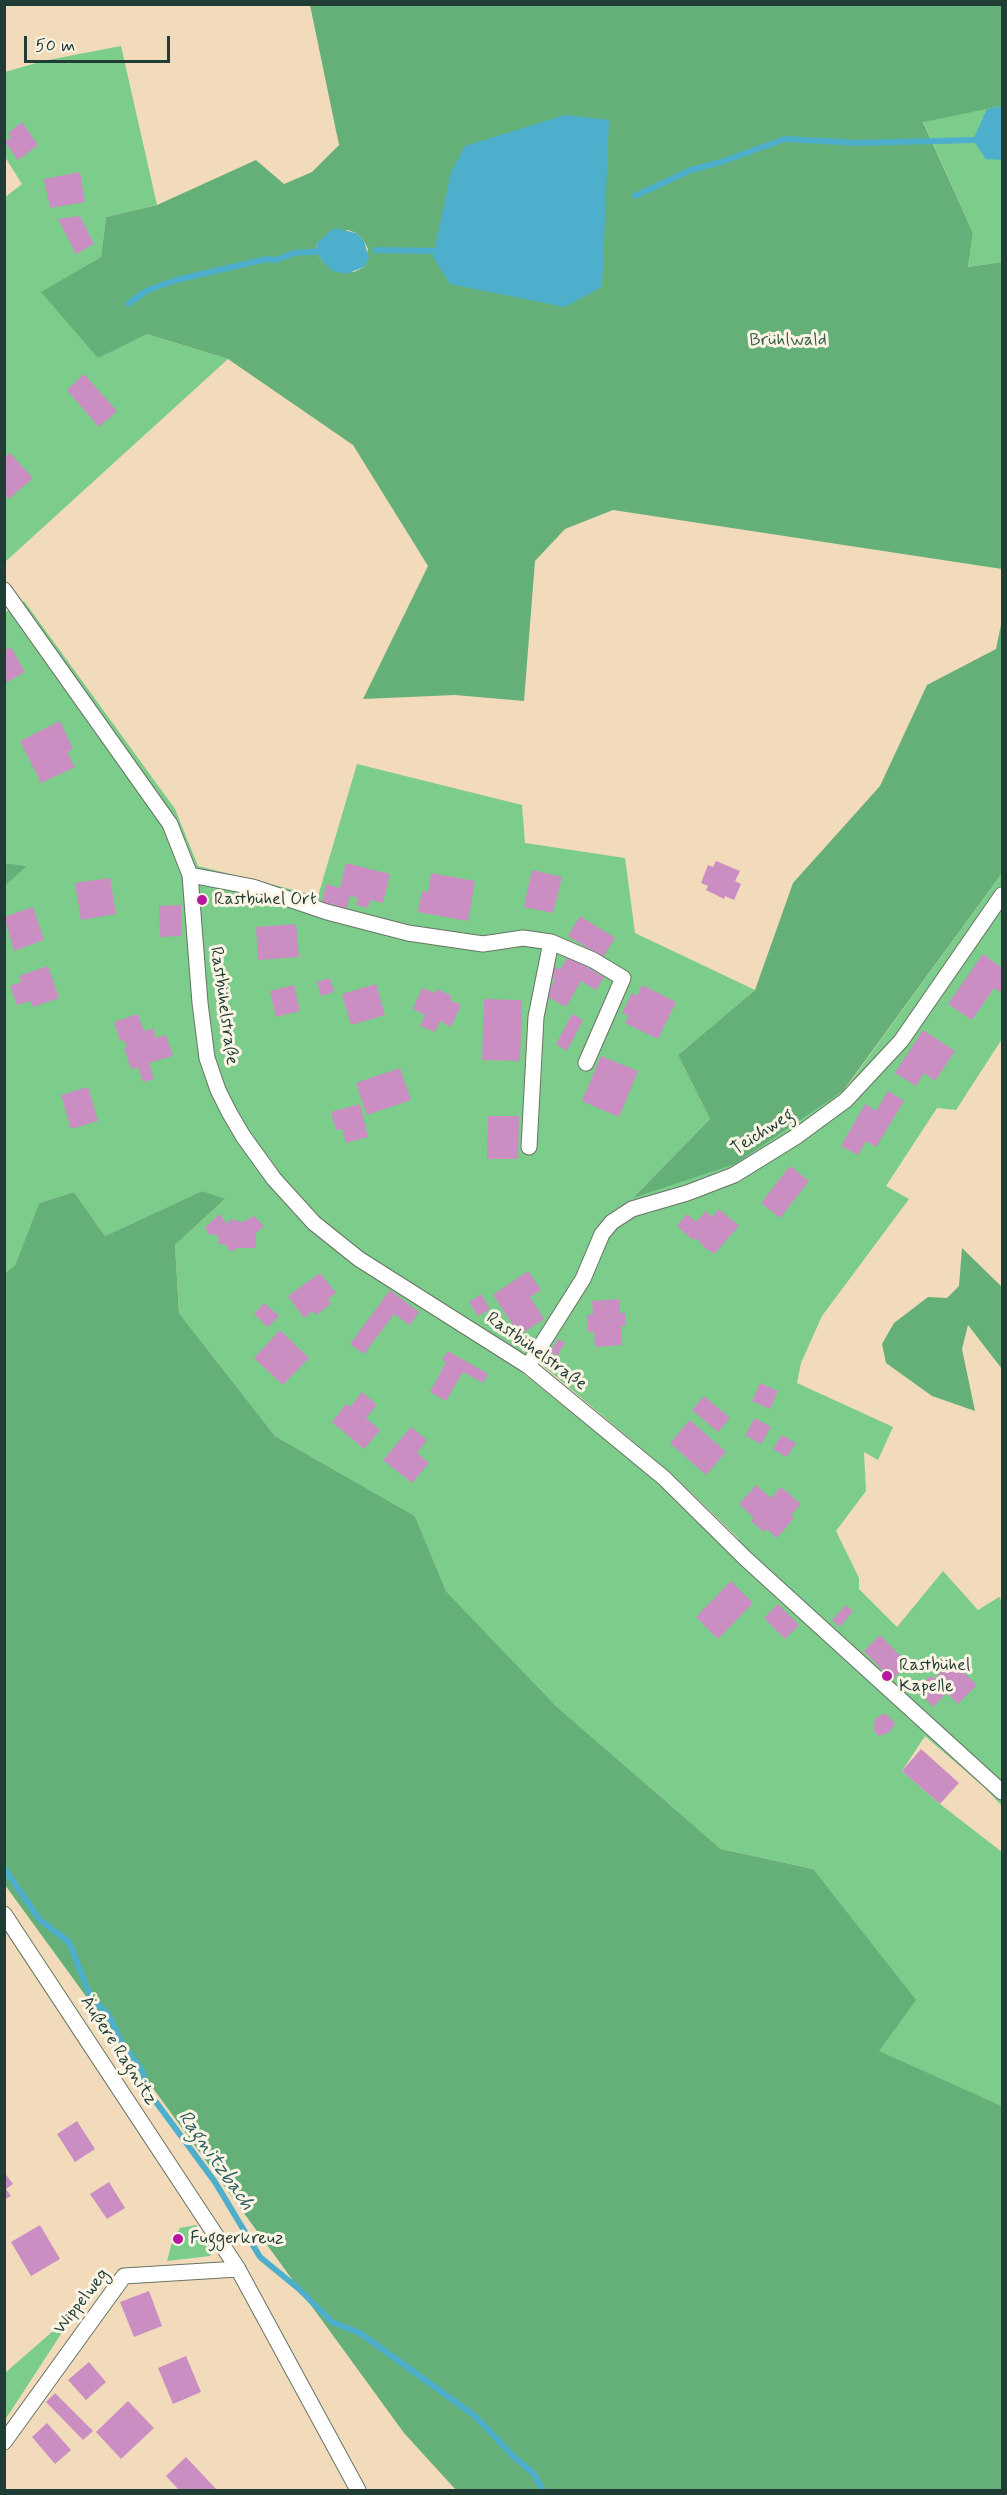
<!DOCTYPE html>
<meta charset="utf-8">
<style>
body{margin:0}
#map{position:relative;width:1007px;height:2495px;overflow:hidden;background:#f1dbbb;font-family:Mynerve,sans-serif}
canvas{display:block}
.frame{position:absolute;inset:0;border:6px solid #1f3d34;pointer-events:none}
.scale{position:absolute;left:24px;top:36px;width:146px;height:27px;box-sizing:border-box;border:3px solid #1f3d34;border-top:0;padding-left:8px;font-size:18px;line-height:21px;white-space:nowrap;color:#1f3d34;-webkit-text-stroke:4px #fcf5e5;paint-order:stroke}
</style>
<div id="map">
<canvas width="1007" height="2495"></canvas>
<div class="frame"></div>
<div class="scale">50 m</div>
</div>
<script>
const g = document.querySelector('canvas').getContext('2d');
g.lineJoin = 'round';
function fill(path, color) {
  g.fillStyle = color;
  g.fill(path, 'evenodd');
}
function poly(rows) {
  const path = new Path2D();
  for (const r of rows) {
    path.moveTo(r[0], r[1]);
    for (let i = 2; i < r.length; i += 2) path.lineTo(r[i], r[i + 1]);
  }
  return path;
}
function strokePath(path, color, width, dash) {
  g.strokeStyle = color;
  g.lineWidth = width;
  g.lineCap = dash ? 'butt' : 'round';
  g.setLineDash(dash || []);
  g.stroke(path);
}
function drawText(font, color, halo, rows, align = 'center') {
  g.font = font + ' Mynerve,sans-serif';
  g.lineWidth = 6;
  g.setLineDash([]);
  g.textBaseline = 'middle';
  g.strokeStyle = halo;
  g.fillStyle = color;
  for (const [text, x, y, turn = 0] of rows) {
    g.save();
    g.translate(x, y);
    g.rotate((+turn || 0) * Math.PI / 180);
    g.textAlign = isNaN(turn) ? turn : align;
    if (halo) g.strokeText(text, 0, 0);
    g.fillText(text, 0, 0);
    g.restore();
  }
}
fill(poly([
 [121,46,157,205,106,217,101,257,42,292,98,357,147,334,228,359,5,562,4,198,22,184,5,157,5,72,43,61],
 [1002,106,1002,262,968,267,973,233,923,121],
 [24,601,175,809,198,866,318,896,357,764,522,805,525,843,625,858,635,933,755,990,678,1055,710,1119,634,1197,843,1092,1002,873,1002,1039,956,1110,937,1108,886,1186,909,1199,822,1316,801,1363,797,1383,893,1427,878,1460,864,1452,866,1491,836,1531,859,1578,859,1589,897,1627,943,1571,978,1610,999,1597,1002,1601,1002,1806,984,1787,925,1736,902,1771,940,1804,1002,1852,1002,2106,878,2051,813,1869,721,1849,556,1706,446,1591,415,1516,275,1436,179,1313,175,1245,224,1200,202,1191,105,1236,74,1192,39,1203,15,1265,5,1273,5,886,27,866,5,863,4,613],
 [528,1353,674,1476,739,1539,730,1549,655,1476,650,1476,519,1370],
 [196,2225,213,2251,210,2256,167,2261,172,2242,180,2228],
 [76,2311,5,2420,5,2373]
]), '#7ccc8c');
fill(poly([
 [310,5,1002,5,1002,106,923,122,973,233,968,267,1002,262,1002,569,613,510,565,529,535,561,524,701,455,695,363,699,428,566,353,445,228,359,147,334,98,358,41,292,101,257,106,217,157,205,256,160,284,184,312,172,339,145],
 [348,230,356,233,364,241,368,249,364,267,354,272,323,262,316,251,317,243],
 [1002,620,1002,873,843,1091,735,1164,633,1198,710,1119,678,1055,755,990,793,883,880,786,927,685,996,649],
 [5,863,27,866,5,886],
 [202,1191,225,1199,175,1245,179,1313,275,1436,415,1516,446,1591,556,1706,721,1849,813,1869,916,2000,879,2051,1002,2106,1002,2490,456,2490,404,2433,5,1885,5,1273,15,1265,39,1203,74,1192,105,1236],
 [962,1248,1002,1287,1002,1369,968,1325,962,1349,975,1411,932,1396,886,1363,882,1344,894,1323,928,1297,947,1298,959,1286]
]), '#65b078');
fill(poly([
 [1002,106,1002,160,986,159,973,140,987,109],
 [565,115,609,120,602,287,565,307,450,284,433,257,451,172,465,146],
 [334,228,356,233,364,241,369,258,364,267,346,274,333,271,323,262,316,251,317,243]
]), '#4dafcc');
strokePath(poly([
 [635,196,691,170,721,162,785,139,859,143,973,140,980,138],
 [376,250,435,251,441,249],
 [128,304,146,291,176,280,267,259,276,260,294,253,325,251],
 [4,1868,40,1920,69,1942,91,1998,108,2014,122,2043,143,2072,147,2095,156,2102,215,2182,260,2257,299,2289,332,2322,360,2333,475,2416,513,2456,533,2473,543,2490]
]), '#4dafcc', 6);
fill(poly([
 [22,122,38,145,18,160,5,142,11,137,8,133],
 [80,172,85,202,50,208,44,179],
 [80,216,94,244,76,254,58,219],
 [84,374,117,411,99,427,67,390],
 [10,453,33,478,9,499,4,494,4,458],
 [11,647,25,672,4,684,4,651],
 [60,721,73,749,67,752,75,767,41,783,20,741],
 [716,861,740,871,735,881,741,884,734,900,725,896,724,899,706,890,708,886,701,883,708,865,713,867],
 [346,863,390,874,383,903,370,900,368,908,356,905,358,898,350,896,346,909,322,903,326,884,340,888],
 [532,870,562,877,553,913,524,907],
 [431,873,475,881,468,921,418,912,422,891,428,892],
 [110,878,116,914,81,920,75,883],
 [181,905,182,936,160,937,159,906],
 [33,907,44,940,14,951,4,917],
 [580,916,615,938,603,957,568,936],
 [296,924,299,957,258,960,256,927],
 [983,954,1002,968,1002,989,1000,992,994,988,972,1020,948,1004],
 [568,956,604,977,596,990,581,981,566,1007,546,996,555,980,549,977,555,967,560,970],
 [48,966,59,998,33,1007,31,1001,17,1005,10,986,21,982,19,976],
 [330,978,334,992,321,996,317,982],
 [376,984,385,1015,351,1025,342,994],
 [294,985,300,1011,276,1017,270,991],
 [642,985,676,1002,658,1039,625,1023,629,1016,622,1013,632,993,637,996],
 [422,988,435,993,437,989,452,996,450,1000,461,1005,451,1027,440,1021,435,1032,420,1026,425,1015,413,1009],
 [484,999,522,1000,520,1061,482,1060],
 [138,1014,144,1031,153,1028,156,1038,166,1035,173,1056,149,1063,154,1079,143,1082,138,1067,131,1069,124,1048,127,1047,124,1040,120,1041,114,1022],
 [572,1014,583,1020,567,1051,556,1044],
 [923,1030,955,1051,935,1081,924,1073,916,1086,895,1073],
 [601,1056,638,1071,619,1117,582,1101],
 [400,1068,411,1100,367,1115,356,1083],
 [88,1087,98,1121,71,1129,61,1095],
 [888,1091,904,1101,876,1147,866,1141,858,1155,841,1146,865,1104,876,1111],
 [360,1104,368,1137,346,1143,342,1129,336,1130,331,1112],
 [488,1116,519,1116,518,1159,487,1159],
 [790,1166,809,1181,780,1218,761,1203],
 [719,1209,739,1226,714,1254,709,1250,708,1251,696,1238,693,1240,677,1226,687,1214,696,1222,706,1211,712,1217],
 [220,1214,225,1222,229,1223,229,1219,243,1222,254,1216,264,1226,256,1233,256,1248,237,1248,232,1252,224,1244,218,1244,219,1238,215,1234,209,1235,205,1227],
 [528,1271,541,1290,530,1297,544,1319,520,1335,493,1295],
 [320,1273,336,1293,328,1299,331,1304,316,1315,313,1311,304,1318,288,1296],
 [390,1290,419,1312,410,1325,394,1314,364,1354,350,1344],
 [481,1294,490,1309,478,1316,469,1302],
 [619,1299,620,1313,625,1313,626,1326,621,1326,622,1345,595,1347,594,1332,588,1332,587,1315,593,1314,592,1301],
 [264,1303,279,1316,268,1327,254,1314],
 [280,1330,309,1358,283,1385,254,1358],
 [558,1339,565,1343,557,1356,550,1352],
 [448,1351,488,1374,483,1383,463,1372,446,1401,430,1392,446,1362,442,1360],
 [760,1383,778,1391,770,1409,752,1401],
 [362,1392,377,1405,366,1418,380,1430,364,1449,332,1422,346,1404,350,1407],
 [704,1396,730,1418,718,1432,692,1410],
 [755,1418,771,1427,761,1444,745,1435],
 [690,1420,726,1452,706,1475,670,1443],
 [411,1427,427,1440,417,1453,429,1463,412,1483,383,1460],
 [782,1435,796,1443,787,1457,773,1449],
 [756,1485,771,1498,781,1487,801,1504,791,1515,794,1518,777,1538,767,1529,764,1532,751,1521,754,1518,739,1504],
 [731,1581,753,1603,718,1639,696,1617],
 [778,1604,799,1625,785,1639,764,1618],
 [846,1605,853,1611,840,1627,832,1620],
 [880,1635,908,1664,892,1680,864,1651],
 [952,1661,977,1685,958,1704,947,1693,933,1707,916,1689,930,1676,934,1679],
 [885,1713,895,1723,890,1732,879,1736,874,1731,875,1719],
 [921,1749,959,1783,940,1804,902,1771],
 [77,2121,95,2149,75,2162,57,2134],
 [4,2172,13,2184,6,2189,11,2196,4,2200],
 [109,2182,125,2208,107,2219,90,2194],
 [40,2225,60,2259,31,2276,11,2242],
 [149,2291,162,2326,134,2337,120,2302],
 [186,2356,201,2392,173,2404,158,2368],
 [89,2362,106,2382,86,2400,68,2380],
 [55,2393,93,2431,83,2440,46,2402],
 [128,2401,154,2428,121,2459,96,2432],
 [47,2423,71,2450,55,2464,32,2437],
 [186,2457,217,2490,179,2490,166,2476]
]), '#cb8ec2');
const street = poly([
 [4,590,170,824,190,875,200,1003,207,1058,218,1090,229,1112,243,1136,274,1179,314,1223,359,1259,528,1366,664,1478,746,1559,1002,1792],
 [190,875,253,887,327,912,408,933,483,944,523,938,551,942,536,1017,529,1147],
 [551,942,593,960,623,978,586,1063],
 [528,1366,583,1279,602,1234,612,1222,632,1209,687,1193,734,1175,797,1136,846,1100,901,1041,1002,895],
 [4,1914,238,2269,358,2490],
 [4,2442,124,2276,238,2269]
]);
strokePath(street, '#687463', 17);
strokePath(street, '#fff', 15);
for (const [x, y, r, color] of [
 [202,900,6,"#b5179e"],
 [887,1676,6,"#b5179e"],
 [178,2239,6,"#b5179e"]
]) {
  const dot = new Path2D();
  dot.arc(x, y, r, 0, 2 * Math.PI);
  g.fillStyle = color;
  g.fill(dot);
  strokePath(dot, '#fcf5e5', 2);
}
drawText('18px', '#36614a', '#fcf5e5', [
 ["Brühlwald",788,341]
]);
drawText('18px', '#1f3d34', '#fcf5e5', [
 ["Rastbühel Ort",214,900],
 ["Rastbühel",899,1666],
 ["Kapelle",899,1687],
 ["Fuggerkreuz",190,2239]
], 'left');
drawText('18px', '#1f3d34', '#fcf5e5', [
 ["Rastbühelstraße",223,1006,82],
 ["Teichweg",763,1133,-33],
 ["Rastbühelstraße",536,1352,36],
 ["Äußere Ragnitz",118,2051,57],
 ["Wippelweg",82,2302,-52]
]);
drawText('italic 20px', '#2d5f62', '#fcf5e5', [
 ["Ragnitzbach",215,2161,55]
]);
</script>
